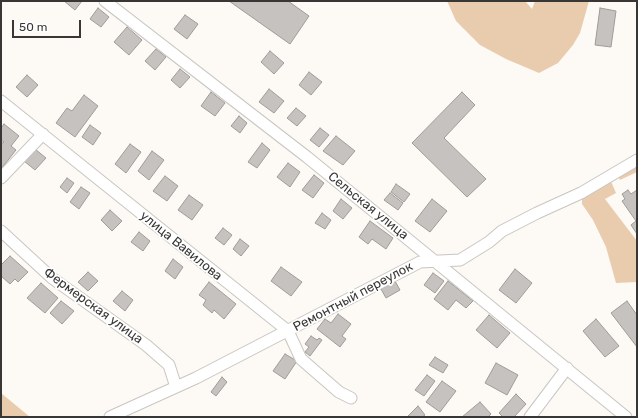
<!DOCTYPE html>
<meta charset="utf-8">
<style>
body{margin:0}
#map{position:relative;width:638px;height:418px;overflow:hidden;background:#fdf9f5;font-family:Rubik,sans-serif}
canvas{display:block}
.frame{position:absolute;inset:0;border:2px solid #383735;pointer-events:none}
.scale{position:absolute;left:12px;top:20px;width:69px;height:18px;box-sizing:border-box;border:2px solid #383735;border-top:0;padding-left:5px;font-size:12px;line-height:14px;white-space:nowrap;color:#383735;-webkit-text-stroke:3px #fff;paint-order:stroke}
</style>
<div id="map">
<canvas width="638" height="418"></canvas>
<div class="frame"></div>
<div class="scale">50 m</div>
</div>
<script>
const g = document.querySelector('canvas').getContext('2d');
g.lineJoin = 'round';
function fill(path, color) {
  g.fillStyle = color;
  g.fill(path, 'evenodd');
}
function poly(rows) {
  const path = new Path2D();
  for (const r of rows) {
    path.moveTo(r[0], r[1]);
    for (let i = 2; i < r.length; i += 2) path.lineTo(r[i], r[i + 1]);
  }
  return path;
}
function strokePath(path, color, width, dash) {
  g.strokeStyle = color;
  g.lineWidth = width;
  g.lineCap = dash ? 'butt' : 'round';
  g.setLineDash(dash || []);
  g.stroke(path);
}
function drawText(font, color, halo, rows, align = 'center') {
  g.font = font + ' Rubik,sans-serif';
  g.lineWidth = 3.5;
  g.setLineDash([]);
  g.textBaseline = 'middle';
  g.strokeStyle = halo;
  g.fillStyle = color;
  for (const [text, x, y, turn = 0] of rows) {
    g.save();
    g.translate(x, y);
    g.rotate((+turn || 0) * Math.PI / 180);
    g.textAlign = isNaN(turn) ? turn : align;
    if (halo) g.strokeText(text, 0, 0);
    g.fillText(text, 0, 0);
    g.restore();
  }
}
fill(poly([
 [447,1,525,1,532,9,535,1,589,1,580,33,573,45,558,63,539,73,506,59,480,45,456,21],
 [637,167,637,172,620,180,618,176],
 [610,179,616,193,605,199,637,241,637,282,616,283,606,247,593,220,582,204,582,195],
 [1,393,30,417,1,417]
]), '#e9ccad');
const building = poly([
 [64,1,82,1,75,10,64,1],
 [229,1,288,1,309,16,290,44,229,1],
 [98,8,109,17,101,27,90,19,98,8],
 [600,8,616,11,611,47,595,45,600,8],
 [185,15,198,24,187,39,174,29,185,15],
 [127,27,142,40,129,55,114,42,127,27],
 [156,49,166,57,155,70,145,61,156,49],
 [270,51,284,63,274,74,261,62,270,51],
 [180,69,190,77,180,88,171,80,180,69],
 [309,72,322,82,311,95,299,85,309,72],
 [27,75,38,85,27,97,16,87,27,75],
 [269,89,284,101,274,113,259,102,269,89],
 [211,92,225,103,215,116,201,106,211,92],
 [462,92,475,105,444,138,486,179,467,197,412,143,462,92],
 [84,95,98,106,75,137,56,123,67,108,72,111,84,95],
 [296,108,306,116,297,126,287,118,296,108],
 [239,116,247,123,240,133,231,126,239,116],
 [4,124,19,136,11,146,16,150,1,169,1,144,4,142,1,140,1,128,4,124],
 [90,125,101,133,93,145,82,137,90,125],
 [320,128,329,135,319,147,310,140,320,128],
 [336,136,355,151,343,165,323,151,336,136],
 [262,143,270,150,257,168,248,162,262,143],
 [130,144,141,152,126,173,115,164,130,144],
 [35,149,46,158,35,170,24,161,35,149],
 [152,151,164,160,149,180,138,171,152,151],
 [288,163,300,172,290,187,277,177,288,163],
 [314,175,324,183,313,198,302,190,314,175],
 [165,176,178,186,167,201,153,191,165,176],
 [67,178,74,183,67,193,60,187,67,178],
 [396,184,410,194,404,202,391,192,396,184],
 [81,187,90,193,79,209,70,202,81,187],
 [628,190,631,194,637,190,637,234,631,225,636,221,622,201,625,199,622,194,628,190],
 [390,193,403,203,398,210,384,200,390,193],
 [189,195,203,205,192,220,178,210,189,195],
 [341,199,352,208,343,219,333,211,341,199],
 [432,199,447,211,430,232,415,221,432,199],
 [110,210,122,221,112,231,101,220,110,210],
 [322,213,331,220,325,229,315,223,322,213],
 [370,221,393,238,386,249,372,239,368,244,359,237,370,221],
 [223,228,232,235,224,245,215,238,223,228],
 [139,232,150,241,143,251,131,242,139,232],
 [240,239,249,246,241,256,233,249,240,239],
 [10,256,28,272,18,282,15,279,10,284,1,276,1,265,10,256],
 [173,259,183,267,175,279,165,271,173,259],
 [281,267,302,282,291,296,271,281,281,267],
 [515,269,532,283,516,303,499,290,515,269],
 [88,272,98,281,88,291,78,282,88,272],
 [433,273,444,281,435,293,424,285,433,273],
 [395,281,400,290,386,298,381,289,395,281],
 [448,281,473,301,466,308,456,300,448,310,434,299,448,281],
 [209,282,236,304,224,319,214,310,212,313,203,305,206,300,199,295,209,282],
 [41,283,58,298,45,313,27,298,41,283],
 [122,291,133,300,125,311,113,301,122,291],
 [61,301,74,311,62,324,50,313,61,301],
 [627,301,637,315,637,347,611,313,627,301],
 [338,314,351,324,342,336,346,339,340,347,317,329,325,319,331,323,338,314],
 [489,315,510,333,497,348,476,330,489,315],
 [596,319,619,346,605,357,583,331,596,319],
 [311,336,317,340,319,338,322,340,310,356,305,352,309,347,305,344,311,336],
 [285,354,297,361,285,379,273,371,285,354],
 [435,357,448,365,443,373,429,365,435,357],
 [496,363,518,375,507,395,485,383,496,363],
 [427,375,435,381,424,396,415,390,427,375],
 [222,377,227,382,216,396,211,392,222,377],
 [442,381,456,391,440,412,426,402,442,381],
 [516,394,526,404,514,417,503,417,499,413,516,394],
 [480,402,491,414,488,417,462,417,480,402],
 [418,406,425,415,422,417,407,417,418,406]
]);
fill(building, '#c6c2bf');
strokePath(building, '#9f9c98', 1);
const minor = poly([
 [105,1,307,157,626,417],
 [1,101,288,331,301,359,339,392,351,398],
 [1,178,43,134],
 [1,231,52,278,146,345,169,365,176,387],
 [110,417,196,378,420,262,460,260,489,242,502,231,537,213,581,193,637,160],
 [530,417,567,368]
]);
strokePath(minor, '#c9c6c2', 13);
strokePath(minor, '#fff', 11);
drawText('13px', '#383735', '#fff', [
 ["Сельская улица",368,206,39],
 ["улица Вавилова",181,246,39],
 ["Ремонтный переулок",353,297,-28],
 ["Фермерская улица",93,306,36]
]);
</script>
